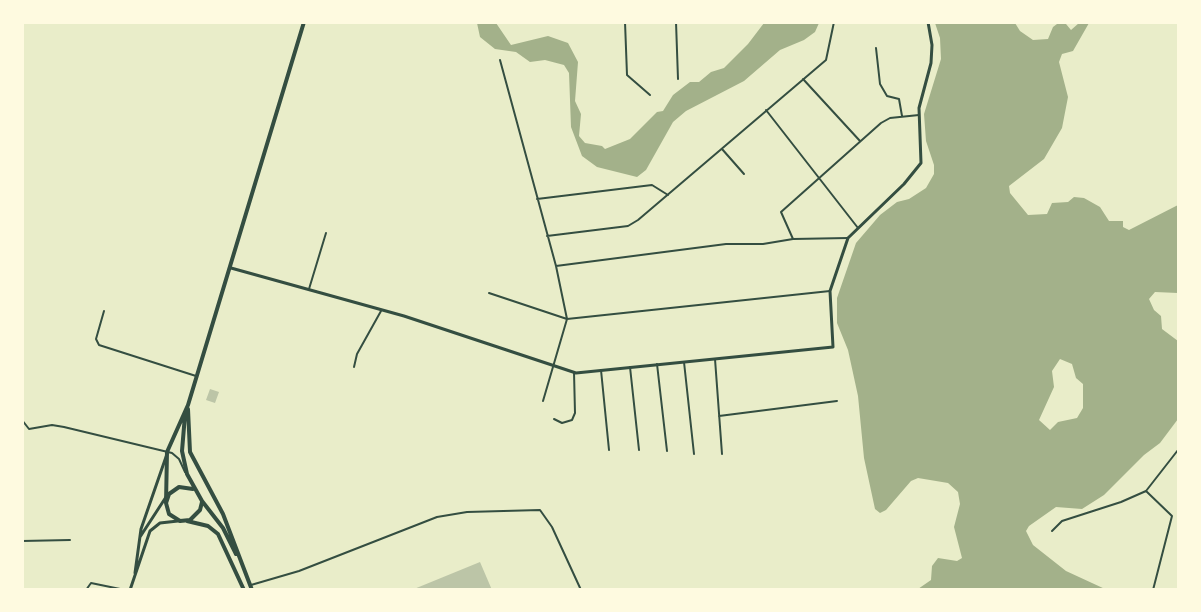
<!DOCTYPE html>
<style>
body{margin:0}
#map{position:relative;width:1201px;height:612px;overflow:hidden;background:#e9edc9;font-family:"PT Sans",sans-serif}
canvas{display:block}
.frame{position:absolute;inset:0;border:24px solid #fefae0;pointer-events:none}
</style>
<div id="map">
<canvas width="1201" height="612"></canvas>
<div class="frame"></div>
</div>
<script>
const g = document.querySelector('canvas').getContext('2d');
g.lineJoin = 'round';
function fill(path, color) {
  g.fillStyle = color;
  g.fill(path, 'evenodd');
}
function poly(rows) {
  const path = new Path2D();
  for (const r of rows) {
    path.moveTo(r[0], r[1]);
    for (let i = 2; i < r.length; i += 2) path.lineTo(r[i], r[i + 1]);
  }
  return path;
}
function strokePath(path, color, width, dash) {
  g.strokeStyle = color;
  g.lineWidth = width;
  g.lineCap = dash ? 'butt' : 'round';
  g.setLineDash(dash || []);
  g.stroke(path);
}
fill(poly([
 [819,23,815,32,804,40,780,50,744,81,686,111,673,122,646,170,637,177,597,167,582,156,571,127,569,73,564,65,545,60,530,62,516,52,495,49,480,37,477,23,496,23,511,45,548,36,568,43,578,62,575,101,581,114,579,136,585,143,602,146,605,149,630,139,657,112,663,111,673,95,690,82,699,82,711,72,724,68,748,44,764,23],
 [935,23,1015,23,1020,31,1033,40,1048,39,1053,27,1057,24,1066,24,1071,30,1079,23,1089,23,1073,51,1062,54,1059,62,1068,97,1062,128,1044,159,1009,186,1010,193,1028,215,1047,214,1052,203,1068,202,1074,197,1084,198,1100,207,1109,221,1123,221,1123,227,1129,230,1178,205,1178,293,1155,292,1149,299,1154,310,1161,316,1162,329,1178,341,1178,419,1160,443,1144,455,1104,495,1082,509,1056,507,1029,526,1026,531,1033,545,1066,571,1105,589,918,589,931,580,932,566,938,558,957,561,962,558,954,527,960,504,958,492,948,483,918,478,911,481,886,510,880,513,875,509,864,458,858,396,848,350,837,323,837,298,856,243,880,215,897,202,909,199,926,188,934,174,934,165,926,141,924,114,941,59,940,38],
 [1060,359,1072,364,1076,378,1083,384,1083,408,1077,418,1058,422,1050,430,1039,420,1054,387,1052,371]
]), '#a3b18a');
fill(poly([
 [210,389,219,392,215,403,206,400],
 [480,562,492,590,414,590,414,589]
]), '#bcc5a7');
strokePath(poly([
 [625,22,627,75,650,95],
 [676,22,678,79],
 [876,48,880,84,887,96,899,99,902,116],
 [500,60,556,266,567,319,543,401],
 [803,79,860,141],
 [766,110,858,228],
 [722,149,744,174],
 [537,199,652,185,668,195],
 [547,236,628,226,638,220,826,60,834,22],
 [793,239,781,212,881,123,890,118,919,115],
 [556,266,726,244,763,244,793,239,848,238],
 [309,289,326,233],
 [489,293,567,319,830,291],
 [104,311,96,339,99,345,196,376],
 [715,359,722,454],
 [684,362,694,454],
 [657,364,667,451],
 [354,367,357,354,381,311],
 [630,367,639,450],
 [601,370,609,450],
 [719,416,837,401],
 [554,419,562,423,572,420,575,413,574,372],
 [22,420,29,429,52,425,64,427,172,453,179,459,185,472],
 [1146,491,1172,516,1153,590],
 [1052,531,1062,521,1121,502,1146,491,1178,450],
 [22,541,70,540],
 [251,585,299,571,437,517,467,512,540,510,552,527,581,590],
 [86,590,91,583,125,590]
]), '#344e41', 2);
strokePath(poly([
 [231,268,404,316,576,373,833,347,830,291,848,238,904,184,921,163,919,108,931,63,932,45,928,22]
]), '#344e41', 3);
strokePath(poly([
 [140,537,166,497],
 [135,573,141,529,167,454],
 [130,590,150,531,160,523,178,521]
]), '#344e41', 3);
strokePath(poly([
 [188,409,190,452,223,514,252,590],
 [185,415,182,451,187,474,202,501,223,528,236,554],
 [193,489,179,487,169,494,166,503,169,514,180,521,190,520,200,510,202,502],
 [166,503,167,452,188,405,304,22],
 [187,521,208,526,218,534,244,590]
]), '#344e41', 4);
</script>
